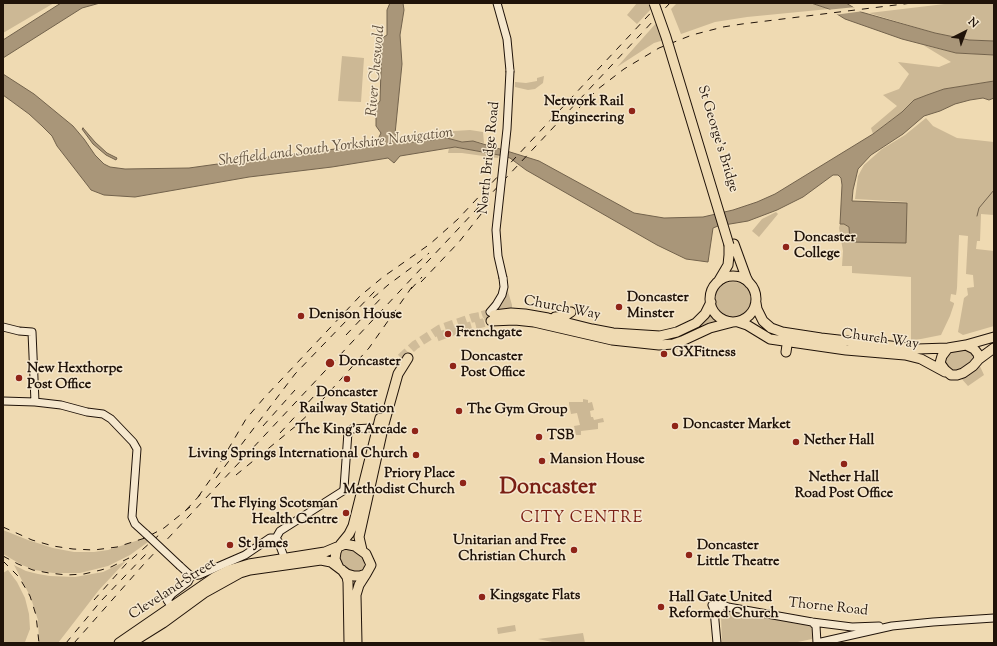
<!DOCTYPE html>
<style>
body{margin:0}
#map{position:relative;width:997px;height:646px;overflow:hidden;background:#efdab2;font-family:"Sorts Mill Goudy",serif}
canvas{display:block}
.frame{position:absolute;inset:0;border:4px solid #201309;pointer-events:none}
.north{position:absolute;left:945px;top:12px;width:40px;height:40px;-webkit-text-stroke:3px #f5e7cd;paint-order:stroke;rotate:42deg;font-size:11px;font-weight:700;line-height:16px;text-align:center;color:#201309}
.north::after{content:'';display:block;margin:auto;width:14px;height:18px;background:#201309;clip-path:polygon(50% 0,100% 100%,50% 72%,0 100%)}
</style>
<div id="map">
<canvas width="997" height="646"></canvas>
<div class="frame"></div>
<div class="north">N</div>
</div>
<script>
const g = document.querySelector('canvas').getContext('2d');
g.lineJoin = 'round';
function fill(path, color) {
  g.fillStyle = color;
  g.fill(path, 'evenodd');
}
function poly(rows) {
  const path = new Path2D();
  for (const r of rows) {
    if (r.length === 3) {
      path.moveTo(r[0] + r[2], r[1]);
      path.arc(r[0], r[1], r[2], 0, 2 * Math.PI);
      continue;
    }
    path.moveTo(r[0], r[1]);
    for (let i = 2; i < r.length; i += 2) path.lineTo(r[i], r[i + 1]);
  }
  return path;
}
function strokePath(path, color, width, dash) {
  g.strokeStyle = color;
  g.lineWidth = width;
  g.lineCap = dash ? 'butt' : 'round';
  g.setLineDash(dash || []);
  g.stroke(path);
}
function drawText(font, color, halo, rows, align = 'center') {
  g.font = font + ' "Sorts Mill Goudy",serif';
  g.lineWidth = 3;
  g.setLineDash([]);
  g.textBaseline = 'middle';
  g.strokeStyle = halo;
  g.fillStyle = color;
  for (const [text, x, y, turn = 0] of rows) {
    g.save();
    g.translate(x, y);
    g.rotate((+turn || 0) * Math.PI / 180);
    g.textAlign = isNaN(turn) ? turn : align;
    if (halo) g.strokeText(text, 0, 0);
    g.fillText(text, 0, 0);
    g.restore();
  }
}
fill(poly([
 [3,3,54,3,3,33],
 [637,3,650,3,652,8,637,24,627,15],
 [677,3,811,3,829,9,747,17,715,22,681,34,671,9],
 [953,3,994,3,994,41,969,40,935,33,869,13],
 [658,21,664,40,654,43,617,67],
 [923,45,956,53,994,55,994,81,944,89,914,100,902,112,873,134,871,128,897,106,883,95,899,89,909,74,898,62,939,67,951,62],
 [342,56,364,58,361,102,338,101],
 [544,76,543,83,535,89,528,90,515,87,515,82,526,83,537,81,537,78],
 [926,118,933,126,957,138,994,142,994,215,981,214,980,241,977,241,976,249,994,251,994,326,963,335,958,332,964,298,968,295,967,288,974,287,973,275,966,274,968,236,959,235,957,288,956,295,951,294,950,301,954,303,954,304,950,316,941,335,921,339,911,340,911,277,852,273,852,266,842,266,843,251,839,228,840,224,844,224,849,227,850,241,906,243,907,202,855,199,858,176,864,165,882,149,905,135],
 [470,130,483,132,484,143,473,141,467,142,454,141,444,137,434,140,424,140,423,133],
 [455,147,499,155,498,158,462,153,448,153,449,148],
 [776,212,778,214,759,237,752,231,762,219],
 [733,300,18],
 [507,288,512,305,512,311,494,313],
 [710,312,720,322,678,340,677,336,690,331,701,324],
 [969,349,974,355,972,362,956,372,947,369,944,360,947,354,953,351],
 [979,364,984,375,968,386,960,377],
 [583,399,588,400,588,403,592,402,594,410,590,411,591,417,593,417,594,420,603,418,604,422,598,423,598,429,581,431,581,435,576,435,574,426,580,425,577,413,571,414,569,404,569,402,583,402],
 [3,530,28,540,53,548,74,552,94,552,108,550,145,538,148,542,130,555,108,566,80,573,53,573,35,570,22,565,3,554],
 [351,548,357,552,364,560,364,567,358,572,354,572,347,569,338,558,341,549],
 [126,561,99,590,58,643,39,643,38,620,34,608,31,598,14,565,26,571,38,574,50,576,75,577,103,572],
 [8,570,17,582,25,598,29,614,30,629,25,642,19,643,3,643,3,573],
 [730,611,810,626,815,633,812,639,793,643,722,643,721,617,726,612],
 [515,625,516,631,498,634,497,628],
 [583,633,585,643,557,643,538,639]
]), '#ccb895');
const water = poly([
 [61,3,100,3,82,8,3,58,3,40,61,3],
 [390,3,403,3,404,10,400,35,402,64,395,134,404,141,413,142,431,140,434,140,439,136,462,142,473,141,510,152,539,161,634,213,664,218,703,217,733,210,757,202,775,194,873,134,902,112,914,100,927,95,944,89,994,81,994,98,989,100,983,98,970,100,955,104,940,111,924,116,903,134,871,155,858,169,853,190,852,201,907,203,906,243,850,242,849,227,844,224,840,224,842,185,841,178,838,175,833,175,803,197,777,210,748,221,718,226,713,228,708,262,686,259,657,245,526,170,510,158,499,155,455,147,400,156,394,163,388,158,332,167,249,177,135,197,104,195,91,190,88,186,57,146,52,136,42,126,29,114,3,95,3,74,34,94,73,126,84,139,95,155,104,164,110,167,125,169,189,168,268,157,335,149,362,148,375,145,381,133,376,126,376,106,380,101,382,38,387,35,387,10,390,3],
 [811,3,846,3,861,12,935,33,969,40,994,41,994,55,956,53,902,39,845,19,829,9,811,3],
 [83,128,95,142,107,153,117,158,116,160,106,155,93,144,82,129,83,128]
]);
fill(water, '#a99679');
strokePath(water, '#72624c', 1);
fill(poly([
 [856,7,864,11,834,15,826,10]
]), '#efdab2');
strokePath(poly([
 [977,216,979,208,994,190]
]), '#72624c', 1);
strokePath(poly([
 [472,318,490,312]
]), '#d0bc99', 7, [7, 3.5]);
strokePath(poly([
 [437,337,456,330,490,321],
 [401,358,415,345,440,329,472,318,490,315]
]), '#d0bc99', 9, [9, 4.5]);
const secondary = poly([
 [497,3,507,39,510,71],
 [490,312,496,305,502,295,504,287,503,278],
 [3,327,19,331,32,332,35,402],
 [3,401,35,402,61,405,87,412,103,414,111,419,133,442,137,449,132,517,135,524,146,534],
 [276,538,280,531,343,491,344,488,348,432,352,429,371,428,374,429,375,434],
 [276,538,278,541,283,554,284,561,283,563],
 [180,566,191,576,199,575,245,555,270,538,276,538],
 [720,603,720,609,716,611,714,610,712,605,717,602,728,607,812,622,852,627,879,626],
 [174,610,167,600,172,594,188,582,191,576],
 [714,610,717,643],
 [812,622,816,626,817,643,892,626,933,622,994,618]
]);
const highway = poly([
 [734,244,746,277,749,283],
 [733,299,23],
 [718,282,728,265,729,255,729,245],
 [756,303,757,309,763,321,771,328,782,332,821,338,917,349,948,348,966,345,974,349,978,354,979,359,973,366,963,373,957,375,951,375,945,370,940,363,942,356,948,348],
 [494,315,511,313,525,314,548,318,592,329,613,333,660,336,677,332,696,323,705,314,711,302],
 [555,317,565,316,571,312],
 [491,321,515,320,534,322,612,340,659,345,673,344,682,341,710,328,733,322],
 [738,322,747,325,770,339,846,350,905,355,921,359,945,372],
 [784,338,787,345,786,352],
 [966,345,994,337],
 [979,359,994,348],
 [345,544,355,546,366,554,371,565,366,574,360,576,354,576,347,574,339,568,335,559,336,552,338,547,345,544],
 [340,545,349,534,353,526,380,418],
 [362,550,359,537,384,424,398,374,408,358],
 [342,570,347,577,348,582,349,643],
 [119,643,215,577,229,570,249,564,325,552,337,547],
 [131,643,163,623,204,593,240,573,250,570,321,560,331,562,339,568],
 [357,643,356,595,359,585,366,574]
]);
strokePath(secondary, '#201309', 9);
strokePath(highway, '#201309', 11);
strokePath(secondary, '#f5e7cd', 7);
strokePath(highway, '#efdab2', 9);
strokePath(poly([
 [579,108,598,89,624,69,659,48,692,35,723,27,742,24,912,3],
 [421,282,459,242,489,204],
 [411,289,422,277],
 [373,298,388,285,419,262,429,253],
 [346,335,384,295],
 [263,426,295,390],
 [280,433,315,395],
 [236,475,297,425,314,409,369,348,414,284],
 [216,478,295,374,375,291],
 [198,497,210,480,246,419,264,398,360,296,383,277,430,244,458,219,660,3],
 [186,510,201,494],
 [3,527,32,540,53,546,73,549,94,550,117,547,145,538,164,528,190,507],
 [3,556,18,564,33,570,49,573,67,575,84,574,101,570,111,567,129,558],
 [3,561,19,577,30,596,36,615,39,643],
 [94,600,126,564,159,535],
 [66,643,101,601,146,554],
 [74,643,144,564,670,3]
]), '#201309', 1, [7, 7]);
const secondaryBridge = poly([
 [503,278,498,256,496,230,507,129,510,71],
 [146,534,180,566]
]);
const highwayBridge = poly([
 [654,3,666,37,729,245]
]);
strokePath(secondaryBridge, '#201309', 9, []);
strokePath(highwayBridge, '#201309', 11, []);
strokePath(secondaryBridge, '#f5e7cd', 7);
strokePath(highwayBridge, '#efdab2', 9);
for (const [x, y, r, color] of [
 [632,111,4,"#8f2418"],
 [786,247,4,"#8f2418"],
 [619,307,4,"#8f2418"],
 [301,316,4,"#8f2418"],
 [448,334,4,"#8f2418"],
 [664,354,4,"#8f2418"],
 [330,363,5,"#8f2418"],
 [453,366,4,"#8f2418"],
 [19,378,4,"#8f2418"],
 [347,379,4,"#8f2418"],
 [459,411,4,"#8f2418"],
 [675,426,4,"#8f2418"],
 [415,431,4,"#8f2418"],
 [539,437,4,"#8f2418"],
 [796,442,4,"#8f2418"],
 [416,455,4,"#8f2418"],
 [542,461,4,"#8f2418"],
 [844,464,4,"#8f2418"],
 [463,483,4,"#8f2418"],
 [346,513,4,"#8f2418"],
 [230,545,4,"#8f2418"],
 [574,550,4,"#8f2418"],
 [689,555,4,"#8f2418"],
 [482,597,4,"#8f2418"],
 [661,607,4,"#8f2418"]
]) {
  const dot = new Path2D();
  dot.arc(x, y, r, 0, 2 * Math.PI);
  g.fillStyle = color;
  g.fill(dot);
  strokePath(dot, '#f5e7cd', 1.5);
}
drawText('bold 14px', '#201309', '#f5e7cd', [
 ["Network Rail",624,103,"right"],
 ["Engineering",624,119,"right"],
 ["Doncaster",794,239],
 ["College",794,255],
 ["Doncaster",627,299],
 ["Minster",627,315],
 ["Denison House",309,316],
 ["Frenchgate",456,334],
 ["GXFitness",672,354],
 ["Doncaster",461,358],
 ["Post Office",461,374],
 ["Doncaster",339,363],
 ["New Hexthorpe",27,370],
 ["Post Office",27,386],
 ["Doncaster",347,394,"center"],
 ["Railway Station",347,410,"center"],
 ["The Gym Group",467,411],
 ["Doncaster Market",683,426],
 ["The King's Arcade",407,431,"right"],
 ["TSB",547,437],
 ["Nether Hall",804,442],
 ["Living Springs International Church",408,455,"right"],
 ["Mansion House",550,461],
 ["Priory Place",455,475,"right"],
 ["Methodist Church",455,491,"right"],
 ["Nether Hall",844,479,"center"],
 ["Road Post Office",844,495,"center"],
 ["The Flying Scotsman",338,505,"right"],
 ["Health Centre",338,521,"right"],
 ["Unitarian and Free",566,542,"right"],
 ["Christian Church",566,558,"right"],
 ["St James",238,545],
 ["Doncaster",697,547],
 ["Little Theatre",697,563],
 ["Kingsgate Flats",490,597],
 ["Hall Gate United",669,599],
 ["Reformed Church",669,615]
], 'left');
drawText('14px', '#201309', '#f5e7cd', [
 ["St George's Bridge",717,139,73],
 ["North Bridge Road",490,158,-84],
 ["Church Way",562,309,11],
 ["Church Way",880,340,8],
 ["Cleveland Street",173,590,-33],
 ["Thorne Road",828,608,6]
]);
drawText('italic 15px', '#5e4e3b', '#f5e7cd', [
 ["River Cheswold",377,71,-85],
 ["Sheffield and South Yorkshire Navigation",336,148,-7]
]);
g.letterSpacing = '1px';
drawText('16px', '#7a1f14', '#f5e7cd', [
 ["CITY CENTRE",582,519]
]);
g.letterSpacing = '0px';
drawText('bold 22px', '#7a1f14', '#f5e7cd', [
 ["Doncaster",548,489]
]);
</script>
